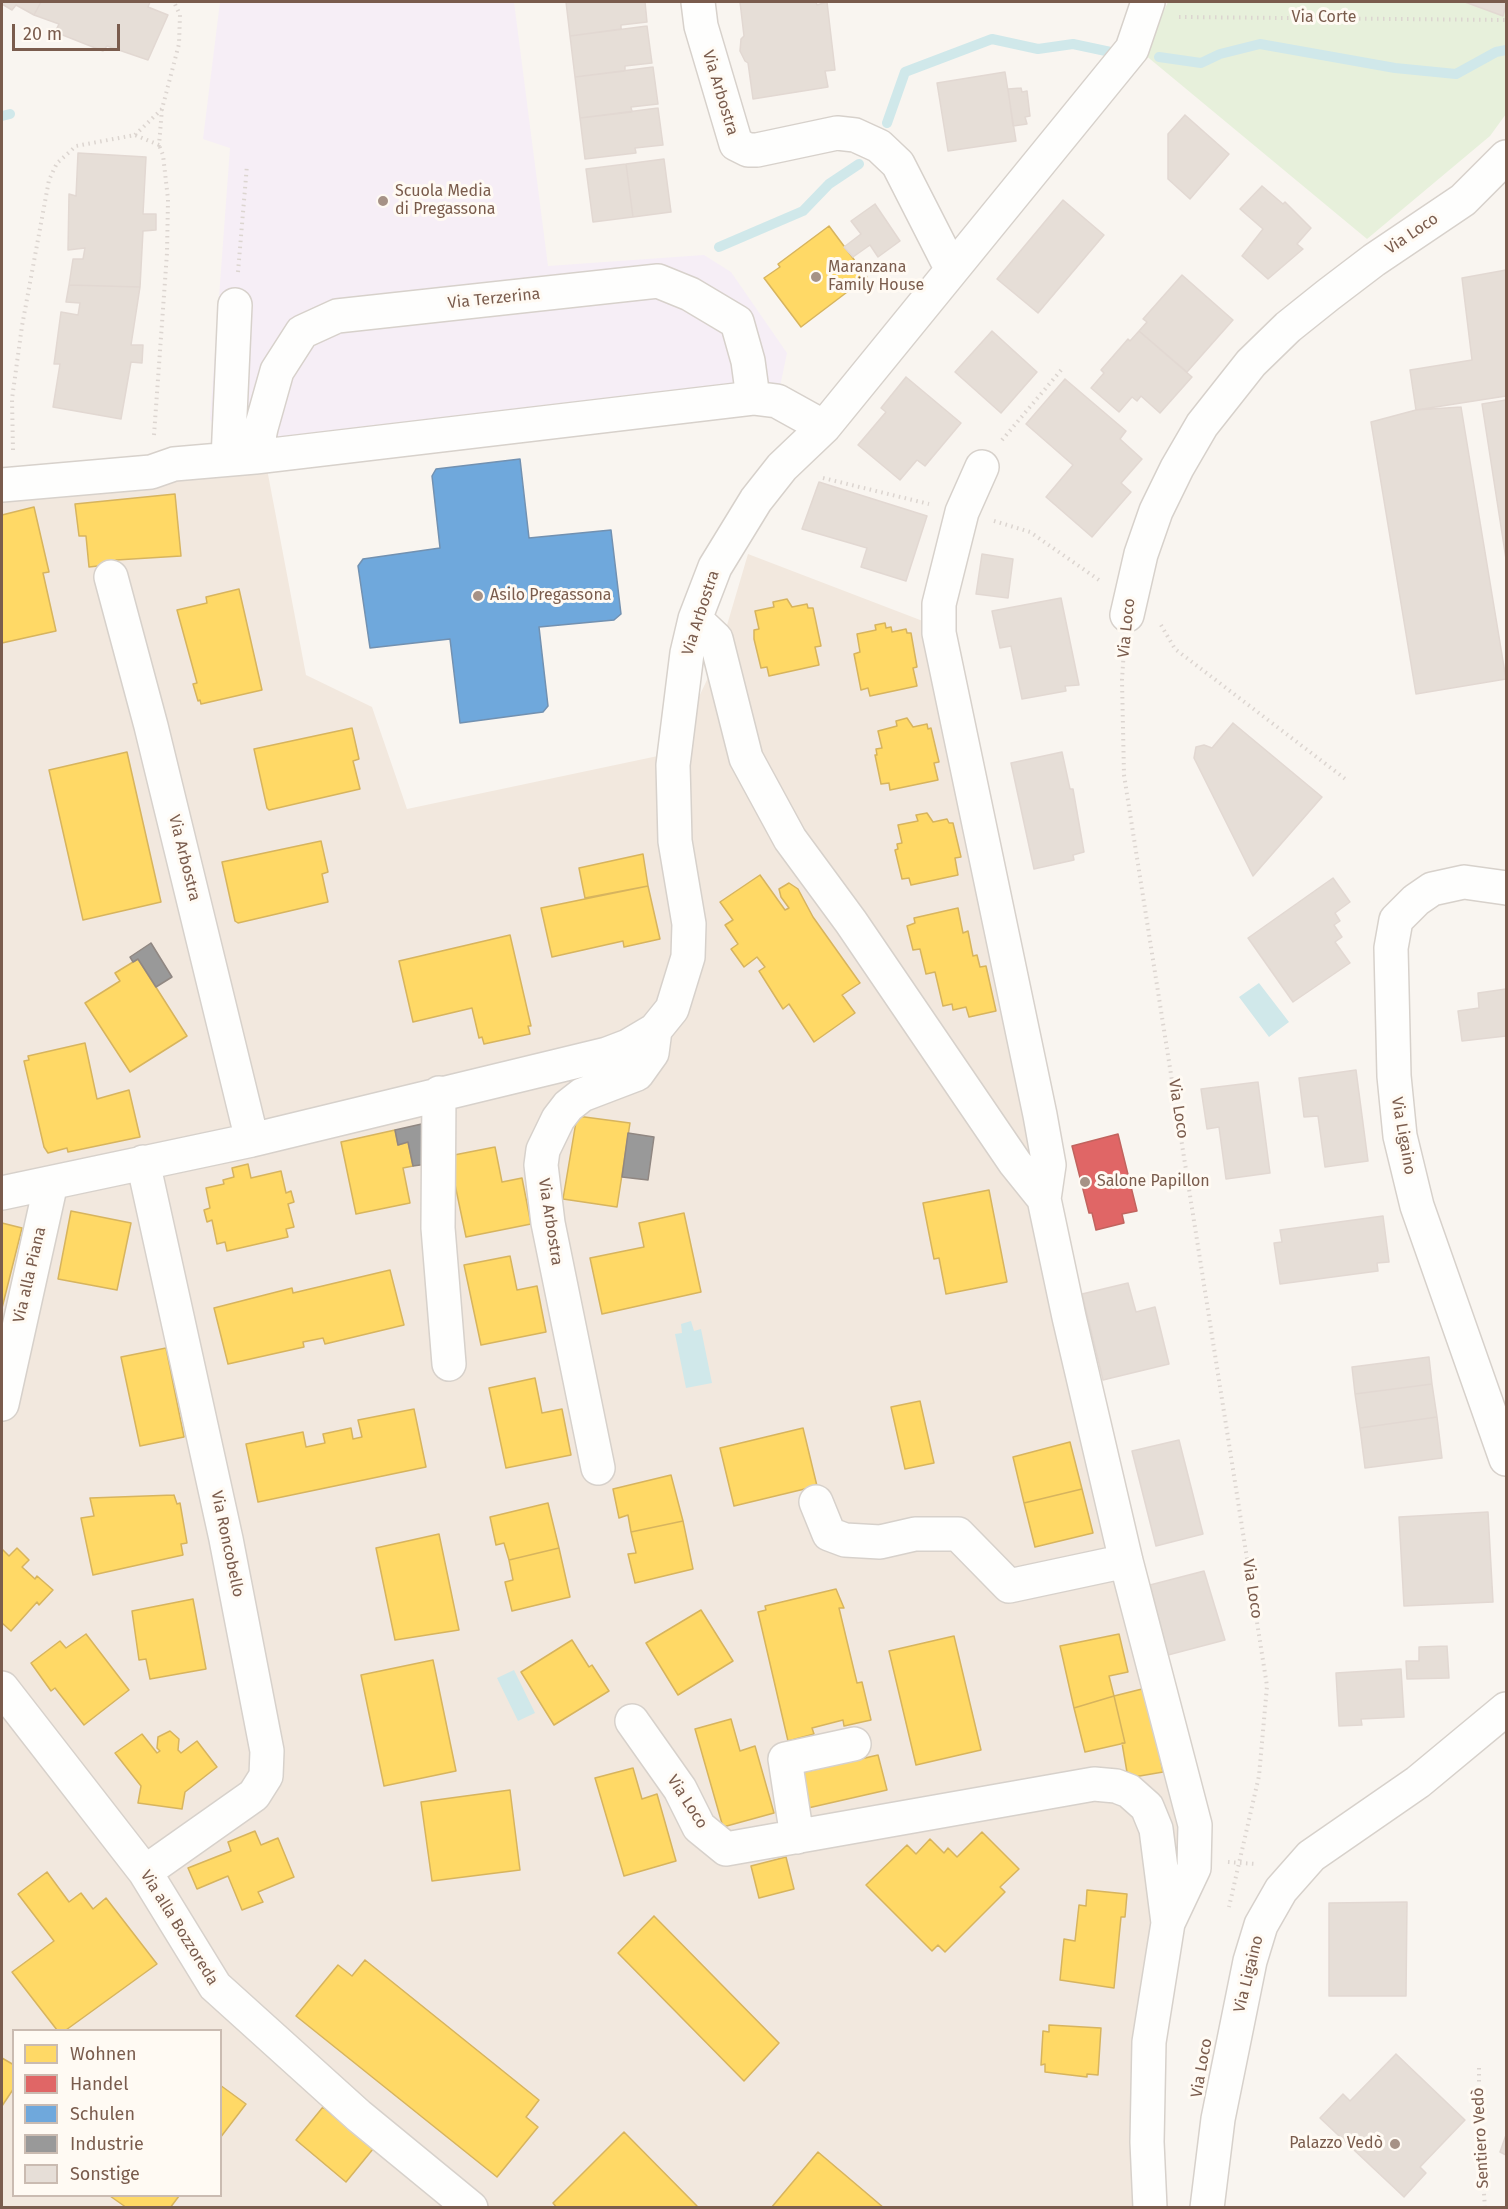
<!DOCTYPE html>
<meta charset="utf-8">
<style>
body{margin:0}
#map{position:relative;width:1508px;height:2209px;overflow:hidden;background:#f9f5f0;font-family:"Fira Sans",sans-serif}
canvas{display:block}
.frame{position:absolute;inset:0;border:3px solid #7a5c4d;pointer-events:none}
.legend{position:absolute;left:12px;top:2029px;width:210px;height:168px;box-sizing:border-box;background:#fffaf3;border:2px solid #cabbb1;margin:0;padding:8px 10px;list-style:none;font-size:18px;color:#7a5c4d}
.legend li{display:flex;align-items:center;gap:12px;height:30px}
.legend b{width:30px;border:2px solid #cabbb1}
.scale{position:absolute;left:12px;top:24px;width:108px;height:27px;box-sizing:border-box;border:3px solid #7a5c4d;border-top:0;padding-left:8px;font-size:18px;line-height:21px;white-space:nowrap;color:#7a5c4d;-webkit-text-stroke:4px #fffaf3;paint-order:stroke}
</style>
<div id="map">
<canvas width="1508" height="2209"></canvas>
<div class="frame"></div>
<ul class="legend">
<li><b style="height:16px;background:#ffd966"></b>Wohnen</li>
<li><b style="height:16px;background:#e06666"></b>Handel</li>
<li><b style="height:16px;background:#6fa8dc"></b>Schulen</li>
<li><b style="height:16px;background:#999"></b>Industrie</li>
<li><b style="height:16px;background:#e6ded7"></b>Sonstige</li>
</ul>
<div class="scale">20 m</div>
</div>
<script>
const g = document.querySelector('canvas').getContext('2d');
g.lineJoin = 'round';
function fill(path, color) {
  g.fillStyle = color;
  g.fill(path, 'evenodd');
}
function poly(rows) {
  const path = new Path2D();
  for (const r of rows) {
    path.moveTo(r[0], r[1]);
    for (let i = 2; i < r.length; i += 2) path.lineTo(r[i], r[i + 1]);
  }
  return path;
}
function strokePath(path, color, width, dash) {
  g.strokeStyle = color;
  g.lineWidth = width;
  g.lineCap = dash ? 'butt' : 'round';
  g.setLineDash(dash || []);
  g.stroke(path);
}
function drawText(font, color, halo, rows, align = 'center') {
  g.font = font + ' "Fira Sans",sans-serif';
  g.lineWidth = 6;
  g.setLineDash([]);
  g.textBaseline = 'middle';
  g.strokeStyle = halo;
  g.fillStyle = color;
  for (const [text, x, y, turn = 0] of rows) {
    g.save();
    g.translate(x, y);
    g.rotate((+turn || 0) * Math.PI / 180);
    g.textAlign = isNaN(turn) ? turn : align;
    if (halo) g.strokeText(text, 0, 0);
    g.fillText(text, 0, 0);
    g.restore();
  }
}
fill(poly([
 [267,469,306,675,372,707,407,809,672,753,717,659,748,554,928,623,1056,1176,1185,1862,1145,2207,2,2207,2,498],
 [14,2030,220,2030,220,2196,14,2196]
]), '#f2e8de');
fill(poly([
 [220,2,514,2,548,266,704,255,731,272,787,353,777,401,228,459,210,419,230,148,203,139]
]), '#f6eef6');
fill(poly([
 [1168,2,1506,2,1506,114,1490,136,1367,239,1144,54]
]), '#e7f0db');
fill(poly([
 [1259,983,1289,1022,1269,1037,1239,997],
 [691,1321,694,1331,701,1329,712,1383,686,1388,675,1334,682,1333,681,1324],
 [514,1670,535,1713,518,1721,497,1678]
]), '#d0e8ea');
const homes = poly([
 [829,226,867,277,801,327,764,278,780,267,778,264,829,226],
 [175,494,181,556,116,560,116,564,89,567,86,536,79,536,75,504,175,494],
 [34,507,49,572,43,573,56,631,2,643,2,515,34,507],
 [239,589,262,690,201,704,200,700,198,701,193,684,197,683,177,610,207,603,206,597,239,589],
 [787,599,792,607,807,604,808,608,813,608,821,646,815,647,819,665,769,676,767,667,761,668,754,639,754,630,759,629,755,611,774,607,773,602,787,599],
 [885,623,886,628,891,627,892,632,906,629,907,633,911,633,917,667,913,668,917,686,870,696,868,688,861,690,854,654,860,652,857,634,876,630,875,625,885,623],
 [907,718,913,727,927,724,928,729,931,728,939,762,934,763,938,780,890,790,889,783,881,784,875,755,877,755,876,749,882,748,878,731,897,726,896,721,907,718],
 [352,728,359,759,353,761,360,789,269,810,267,808,254,749,352,728],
 [127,752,161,902,83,920,49,770,127,752],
 [927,813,933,822,947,819,949,823,953,823,961,857,955,858,958,875,911,885,909,878,902,879,895,850,898,849,897,844,902,843,898,825,918,821,916,815,927,813],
 [321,841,328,872,322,874,328,902,238,923,235,921,222,862,321,841],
 [643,854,648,886,585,898,579,868,643,854],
 [760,875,785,910,789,908,781,897,779,889,789,883,798,889,813,917,860,983,842,995,855,1013,814,1042,789,1004,783,1009,759,971,765,967,757,957,744,967,731,949,738,944,725,925,733,920,720,902,760,875],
 [648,886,660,939,624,947,623,941,552,957,541,908,648,886],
 [958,908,963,933,968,931,973,956,977,955,980,967,986,966,996,1011,969,1017,966,1007,953,1010,952,1004,943,1006,935,972,926,974,920,949,913,950,907,926,915,923,914,918,958,908],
 [510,935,531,1026,528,1026,530,1034,484,1044,482,1037,479,1038,472,1008,413,1022,399,961,510,935],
 [138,959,187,1036,130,1072,85,1003,120,981,115,973,138,959],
 [85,1043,97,1099,129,1090,140,1137,68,1152,67,1148,48,1153,44,1147,24,1061,29,1060,28,1056,85,1043],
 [577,1116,630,1123,617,1207,563,1199,577,1116],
 [395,1130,398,1145,408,1142,413,1166,403,1168,410,1203,356,1214,341,1142,395,1130],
 [495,1147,502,1182,522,1178,531,1224,466,1237,449,1156,495,1147],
 [248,1164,251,1178,281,1171,286,1193,291,1191,294,1202,288,1204,294,1227,286,1229,288,1237,227,1251,225,1242,217,1244,212,1220,207,1222,204,1210,210,1208,206,1188,224,1184,223,1180,234,1177,232,1168,248,1164],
 [989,1190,1007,1282,946,1294,939,1258,934,1259,923,1203,989,1190],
 [71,1211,131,1223,117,1290,58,1279,71,1211],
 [684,1213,701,1292,602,1314,590,1258,644,1247,639,1223,684,1213],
 [2,1223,22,1228,2,1308,2,1223],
 [510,1256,517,1290,537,1286,546,1332,481,1345,464,1265,510,1256],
 [390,1270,404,1325,325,1344,323,1338,303,1342,304,1347,228,1364,214,1308,292,1288,293,1293,390,1270],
 [166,1348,184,1437,140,1446,121,1357,166,1348],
 [535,1378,542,1413,562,1409,571,1455,506,1468,489,1388,535,1378],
 [920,1401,934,1463,905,1469,891,1407,920,1401],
 [414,1409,426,1467,258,1502,246,1444,303,1432,306,1447,325,1443,323,1434,351,1428,353,1439,362,1437,358,1420,414,1409],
 [803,1428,817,1486,734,1506,720,1448,803,1428],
 [1070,1442,1082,1489,1024,1503,1013,1457,1070,1442],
 [671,1475,683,1521,631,1532,628,1515,619,1518,613,1489,671,1475],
 [1082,1489,1093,1533,1035,1547,1024,1503,1082,1489],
 [174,1495,177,1504,180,1503,187,1543,181,1544,183,1555,93,1575,81,1518,94,1516,90,1498,174,1495],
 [548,1503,559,1548,509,1560,504,1543,496,1545,490,1517,548,1503],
 [683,1521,693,1569,635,1583,628,1554,636,1553,631,1532,683,1521],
 [439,1534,459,1630,395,1640,376,1548,439,1534],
 [17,1548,29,1560,22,1567,35,1579,37,1576,53,1590,39,1605,37,1602,11,1631,2,1623,2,1549,9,1556,17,1548],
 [559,1548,570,1597,512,1611,505,1582,513,1580,509,1560,559,1548],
 [836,1589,844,1608,839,1608,857,1683,862,1682,871,1720,844,1726,843,1720,812,1728,814,1734,788,1741,758,1612,766,1610,765,1606,836,1589],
 [193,1599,206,1669,150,1679,146,1659,139,1660,132,1611,193,1599],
 [701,1610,733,1661,678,1695,646,1643,701,1610],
 [86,1634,129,1690,84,1725,55,1688,51,1691,31,1663,60,1641,66,1648,86,1634],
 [1119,1634,1128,1672,1109,1676,1114,1696,1074,1708,1060,1646,1119,1634],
 [954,1636,981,1750,916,1765,889,1651,954,1636],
 [572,1640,589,1667,592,1665,609,1691,554,1725,521,1672,572,1640],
 [433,1660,456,1771,384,1786,361,1675,433,1660],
 [1146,1688,1163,1772,1128,1778,1122,1743,1125,1743,1114,1696,1146,1688],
 [1114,1696,1125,1743,1085,1752,1074,1708,1114,1696],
 [731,1719,740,1751,755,1746,774,1813,723,1827,695,1729,731,1719],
 [170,1731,179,1739,178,1750,181,1753,197,1741,217,1767,185,1792,182,1809,138,1803,141,1786,115,1753,142,1734,157,1753,160,1751,157,1748,158,1737,170,1731],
 [878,1755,887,1790,808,1808,800,1773,878,1755],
 [633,1768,642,1799,657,1794,676,1861,624,1876,595,1778,633,1768],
 [510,1790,520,1870,432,1881,421,1802,510,1790],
 [255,1831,261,1845,278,1838,294,1877,258,1892,263,1902,242,1910,228,1876,197,1889,188,1868,231,1851,228,1842,255,1831],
 [982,1832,1019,1869,1000,1887,1005,1892,945,1952,938,1945,932,1951,866,1885,907,1845,916,1854,930,1839,944,1853,948,1848,957,1857,982,1832],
 [786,1857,794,1889,759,1898,751,1866,786,1857],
 [47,1872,69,1902,81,1893,93,1909,106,1898,157,1964,66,2030,57,2030,12,1972,54,1941,18,1894,47,1872],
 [1087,1890,1127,1894,1125,1917,1121,1917,1114,1988,1060,1980,1064,1939,1075,1941,1079,1905,1086,1906,1087,1890],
 [654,1916,779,2043,744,2081,618,1953,654,1916],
 [365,1960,539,2100,526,2117,538,2127,497,2177,296,2016,338,1965,352,1976,365,1960],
 [1049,2025,1101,2028,1098,2075,1087,2074,1087,2077,1045,2072,1045,2064,1041,2065,1043,2031,1049,2032,1049,2025],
 [2,2058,14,2065,14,2088,2,2106,2,2058],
 [220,2085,246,2104,220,2138,220,2085],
 [323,2107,373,2149,346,2182,296,2140,323,2107],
 [624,2132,697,2206,696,2208,557,2208,553,2203,624,2132],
 [818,2152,884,2208,771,2208,818,2152],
 [110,2196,179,2196,170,2208,127,2208,110,2196]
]);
fill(homes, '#ffd966');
strokePath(homes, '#d7b45e', 1.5);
const shops = poly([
 [1118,1134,1137,1211,1122,1214,1124,1223,1096,1230,1092,1213,1089,1213,1072,1146,1118,1134]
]);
fill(shops, '#e06666');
strokePath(shops, '#c1635e', 1.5);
const schools = poly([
 [520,459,529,538,611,530,621,614,614,620,539,627,548,706,543,712,460,723,450,639,370,648,358,566,363,559,440,548,432,476,436,469,520,459]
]);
fill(schools, '#6fa8dc');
strokePath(schools, '#7291b1', 1.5);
const industry = poly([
 [151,943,172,977,156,987,138,959,133,962,130,957,151,943],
 [426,1123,427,1164,413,1166,408,1142,398,1145,395,1130,426,1123],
 [628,1133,654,1137,648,1180,622,1177,628,1133]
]);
fill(industry, '#999');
strokePath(industry, '#908782', 1.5);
strokePath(poly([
 [1159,57,1201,63,1220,54,1260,44,1395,68,1456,74,1496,52,1506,50],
 [2,116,10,114],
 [887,123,905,72,992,39,1038,49,1073,44,1120,54],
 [719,247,803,211,829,184,859,164]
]), '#d0e8ea', 10);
const building = poly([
 [2,2,41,2,34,15,16,5,12,10,2,4,2,2],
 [41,2,150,2,148,7,168,15,148,60,107,46,103,51,55,32,59,24,34,15,41,2],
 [566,2,645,2,647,22,621,25,621,29,570,36,566,2],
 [740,2,816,2,817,5,827,2,835,70,825,71,828,87,753,99,748,63,745,61,740,51,741,39,744,36,740,2],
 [1465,2,1506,2,1506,4,1503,16,1465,2],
 [647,26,652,63,625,66,625,71,575,77,570,36,647,26],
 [653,67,658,104,631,107,632,112,580,118,575,77,653,67],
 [1005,72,1016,141,948,151,937,83,1005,72],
 [1021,88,1022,92,1027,91,1030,116,1025,117,1027,124,1013,126,1008,89,1021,88],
 [658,108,663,145,635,148,636,153,585,159,580,118,658,108],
 [1185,115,1229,154,1190,199,1168,179,1168,134,1185,115],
 [78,153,146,157,143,214,156,214,156,230,143,231,140,287,69,285,73,259,83,259,85,248,68,250,69,194,76,196,78,153],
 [664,159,671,212,633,217,626,164,664,159],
 [626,164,633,217,593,222,586,169,626,164],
 [1262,186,1283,204,1285,202,1311,228,1297,244,1303,249,1268,279,1242,256,1263,229,1240,209,1262,186],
 [1063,200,1104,235,1038,313,997,279,1063,200],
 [875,204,900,241,878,257,870,245,853,257,844,247,861,234,851,221,875,204],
 [1506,270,1506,396,1416,410,1410,370,1472,360,1462,278,1506,270],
 [1182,275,1233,320,1187,372,1139,331,1147,322,1143,319,1182,275],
 [69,285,140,287,131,345,143,345,142,363,131,362,121,419,53,407,60,364,54,364,61,312,78,315,80,303,66,302,69,285],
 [992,331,1037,372,1001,413,955,372,992,331],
 [1139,331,1192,377,1160,413,1141,396,1137,401,1132,397,1119,412,1091,388,1104,373,1101,370,1128,339,1130,341,1139,331],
 [906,377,961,423,925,466,917,460,900,480,858,445,886,412,881,408,906,377],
 [1065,379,1126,431,1120,439,1142,459,1121,483,1131,492,1092,537,1046,497,1073,465,1026,424,1065,379],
 [1506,400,1506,559,1482,404,1506,400],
 [1461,407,1506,679,1416,694,1371,422,1416,410,1461,407],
 [819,482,927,516,906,581,861,567,867,548,802,529,819,482],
 [982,554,1013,559,1008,598,976,594,982,554],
 [1061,598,1079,685,1065,686,1066,691,1022,699,1011,646,1000,648,992,611,1061,598],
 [1233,723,1322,797,1253,876,1194,758,1196,747,1204,745,1212,748,1233,723],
 [1062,752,1070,789,1073,789,1084,852,1073,855,1074,860,1034,869,1011,763,1062,752],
 [1333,878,1350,902,1335,913,1340,921,1334,925,1342,937,1335,942,1350,963,1293,1002,1248,938,1333,878],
 [1506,989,1506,1036,1462,1041,1458,1011,1479,1008,1478,993,1506,989],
 [1356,1070,1368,1161,1325,1167,1318,1116,1304,1117,1299,1078,1356,1070],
 [1258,1082,1270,1173,1226,1179,1219,1127,1207,1129,1201,1089,1258,1082],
 [1383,1216,1389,1262,1377,1263,1378,1271,1280,1284,1274,1243,1282,1242,1280,1230,1383,1216],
 [1128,1283,1136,1312,1155,1307,1169,1364,1103,1380,1082,1294,1128,1283],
 [1429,1357,1432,1384,1355,1394,1352,1367,1429,1357],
 [1432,1384,1437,1417,1360,1428,1355,1394,1432,1384],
 [1437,1417,1442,1458,1365,1468,1360,1428,1437,1417],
 [1179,1440,1203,1534,1156,1546,1132,1451,1179,1440],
 [1488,1512,1493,1602,1404,1606,1399,1517,1488,1512],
 [1204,1571,1225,1640,1168,1655,1150,1585,1204,1571],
 [1447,1646,1449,1678,1407,1679,1406,1661,1419,1661,1419,1647,1447,1646],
 [1401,1669,1404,1717,1361,1719,1362,1725,1339,1726,1336,1673,1401,1669],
 [1407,1902,1406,1996,1329,1996,1329,1903,1407,1902],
 [1396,2054,1465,2120,1420,2167,1426,2173,1404,2197,1320,2118,1343,2094,1350,2101,1396,2054],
 [1506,2135,1506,2155,1500,2152,1506,2135]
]);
fill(building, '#e6ded7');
strokePath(building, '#e2d8d2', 1.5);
const minor = poly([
 [698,2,701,26,736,144,748,150,757,150,837,133,855,135,879,146,898,164,951,268],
 [255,457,261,428,277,371,302,332,337,316,658,281,690,294,737,322,748,361,753,398],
 [228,459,235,305],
 [982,467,962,512,939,604,939,633,1040,1115,1049,1165,1044,1199,1069,1317,1126,1561,1195,1825,1194,1868,1168,1923,1149,2042,1147,2142,1150,2208],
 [2,485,151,472,174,464,255,457,753,398,777,401,824,427],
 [111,577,151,726,252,1140],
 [1127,615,1141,554,1156,511,1177,468,1202,425,1251,363,1288,327,1328,295,1374,260,1463,200,1506,157],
 [695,619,716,639,746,758,790,839,851,922,1015,1163,1044,1199],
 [1506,888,1464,882,1432,889,1416,900,1396,920,1391,948,1394,1076,1400,1136,1417,1206,1506,1459],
 [439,1093,438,1228,449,1364],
 [143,1162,226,1539,267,1751,266,1776,254,1795,145,1872],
 [2,1193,252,1140,607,1054,628,1046,655,1030,672,1009,688,957,689,924,675,841,673,765,687,653,695,619,715,567,756,500,782,467,824,427,1132,49,1148,2],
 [2,1404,51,1183],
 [598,1468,548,1223,541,1165,543,1150,558,1119,568,1106,582,1095,637,1074,652,1053,655,1030],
 [816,1502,829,1534,845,1540,880,1542,915,1534,958,1534,1009,1586,1126,1561],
 [2,1688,145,1872,215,1986,359,2116,471,2208],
 [632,1721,680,1789,699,1827,726,1849,1094,1784,1116,1786,1129,1791,1147,1807,1156,1829,1168,1923],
 [797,1837,785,1759,854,1744],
 [1207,2208,1218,2119,1250,1961,1261,1925,1281,1890,1311,1856,1418,1782,1506,1709]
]);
strokePath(minor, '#d7d1cb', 36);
strokePath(poly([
 [1179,17,1506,20],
 [135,135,162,109],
 [238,272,247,165],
 [154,435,167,253,168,199,163,155,159,145],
 [1002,440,1062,369],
 [13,450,12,399,22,326,49,180,57,163,76,146,135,135,159,145,162,109,179,44,180,15,174,2],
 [823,478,929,504],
 [994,521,1030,532,1099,580],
 [1161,625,1175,649,1348,781],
 [1124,649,1122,680,1124,775,1267,1686,1259,1776,1229,1907],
 [1228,1862,1256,1864],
 [1479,2068,1479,2122,1485,2208]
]), '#dcd5d0', 4, [1.5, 4.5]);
strokePath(minor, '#fefefd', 33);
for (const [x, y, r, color] of [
 [383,201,6,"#a69286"],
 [816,277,6,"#a69286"],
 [478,596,6,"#a69286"],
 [1085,1182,6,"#a69286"],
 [1395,2144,6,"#a69286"]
]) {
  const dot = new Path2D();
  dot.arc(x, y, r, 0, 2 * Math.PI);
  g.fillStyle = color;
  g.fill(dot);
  strokePath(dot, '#fffaf3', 2);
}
drawText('16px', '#7a5c4d', '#fffaf3', [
 ["Via Corte",1324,18],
 ["Via Arbostra",720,93,73],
 ["Via Loco",1412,234,-34],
 ["Via Terzerina",494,299,-6],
 ["Via Arbostra",701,613,-72],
 ["Via Loco",1127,628,-84],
 ["Via Arbostra",184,858,76],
 ["Via Loco",1178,1109,81],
 ["Via Ligaino",1403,1136,80],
 ["Via Arbostra",550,1222,81],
 ["Via alla Piana",30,1275,-77],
 ["Via Roncobello",227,1544,78],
 ["Via Loco",1252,1589,81],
 ["Via Loco",687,1802,57],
 ["Via alla Bozzoreda",179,1928,58],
 ["Via Ligaino",1249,1974,-76],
 ["Via Loco",1202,2068,-80],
 ["Sentiero Vedò",1481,2138,-93]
]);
drawText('16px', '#7a5c4d', '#fffaf3', [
 ["Scuola Media",395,192],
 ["di Pregassona",395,210],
 ["Maranzana",828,268],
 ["Family House",828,286],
 ["Asilo Pregassona",490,596],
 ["Salone Papillon",1097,1182],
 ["Palazzo Vedò",1383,2144,"right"]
], 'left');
</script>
